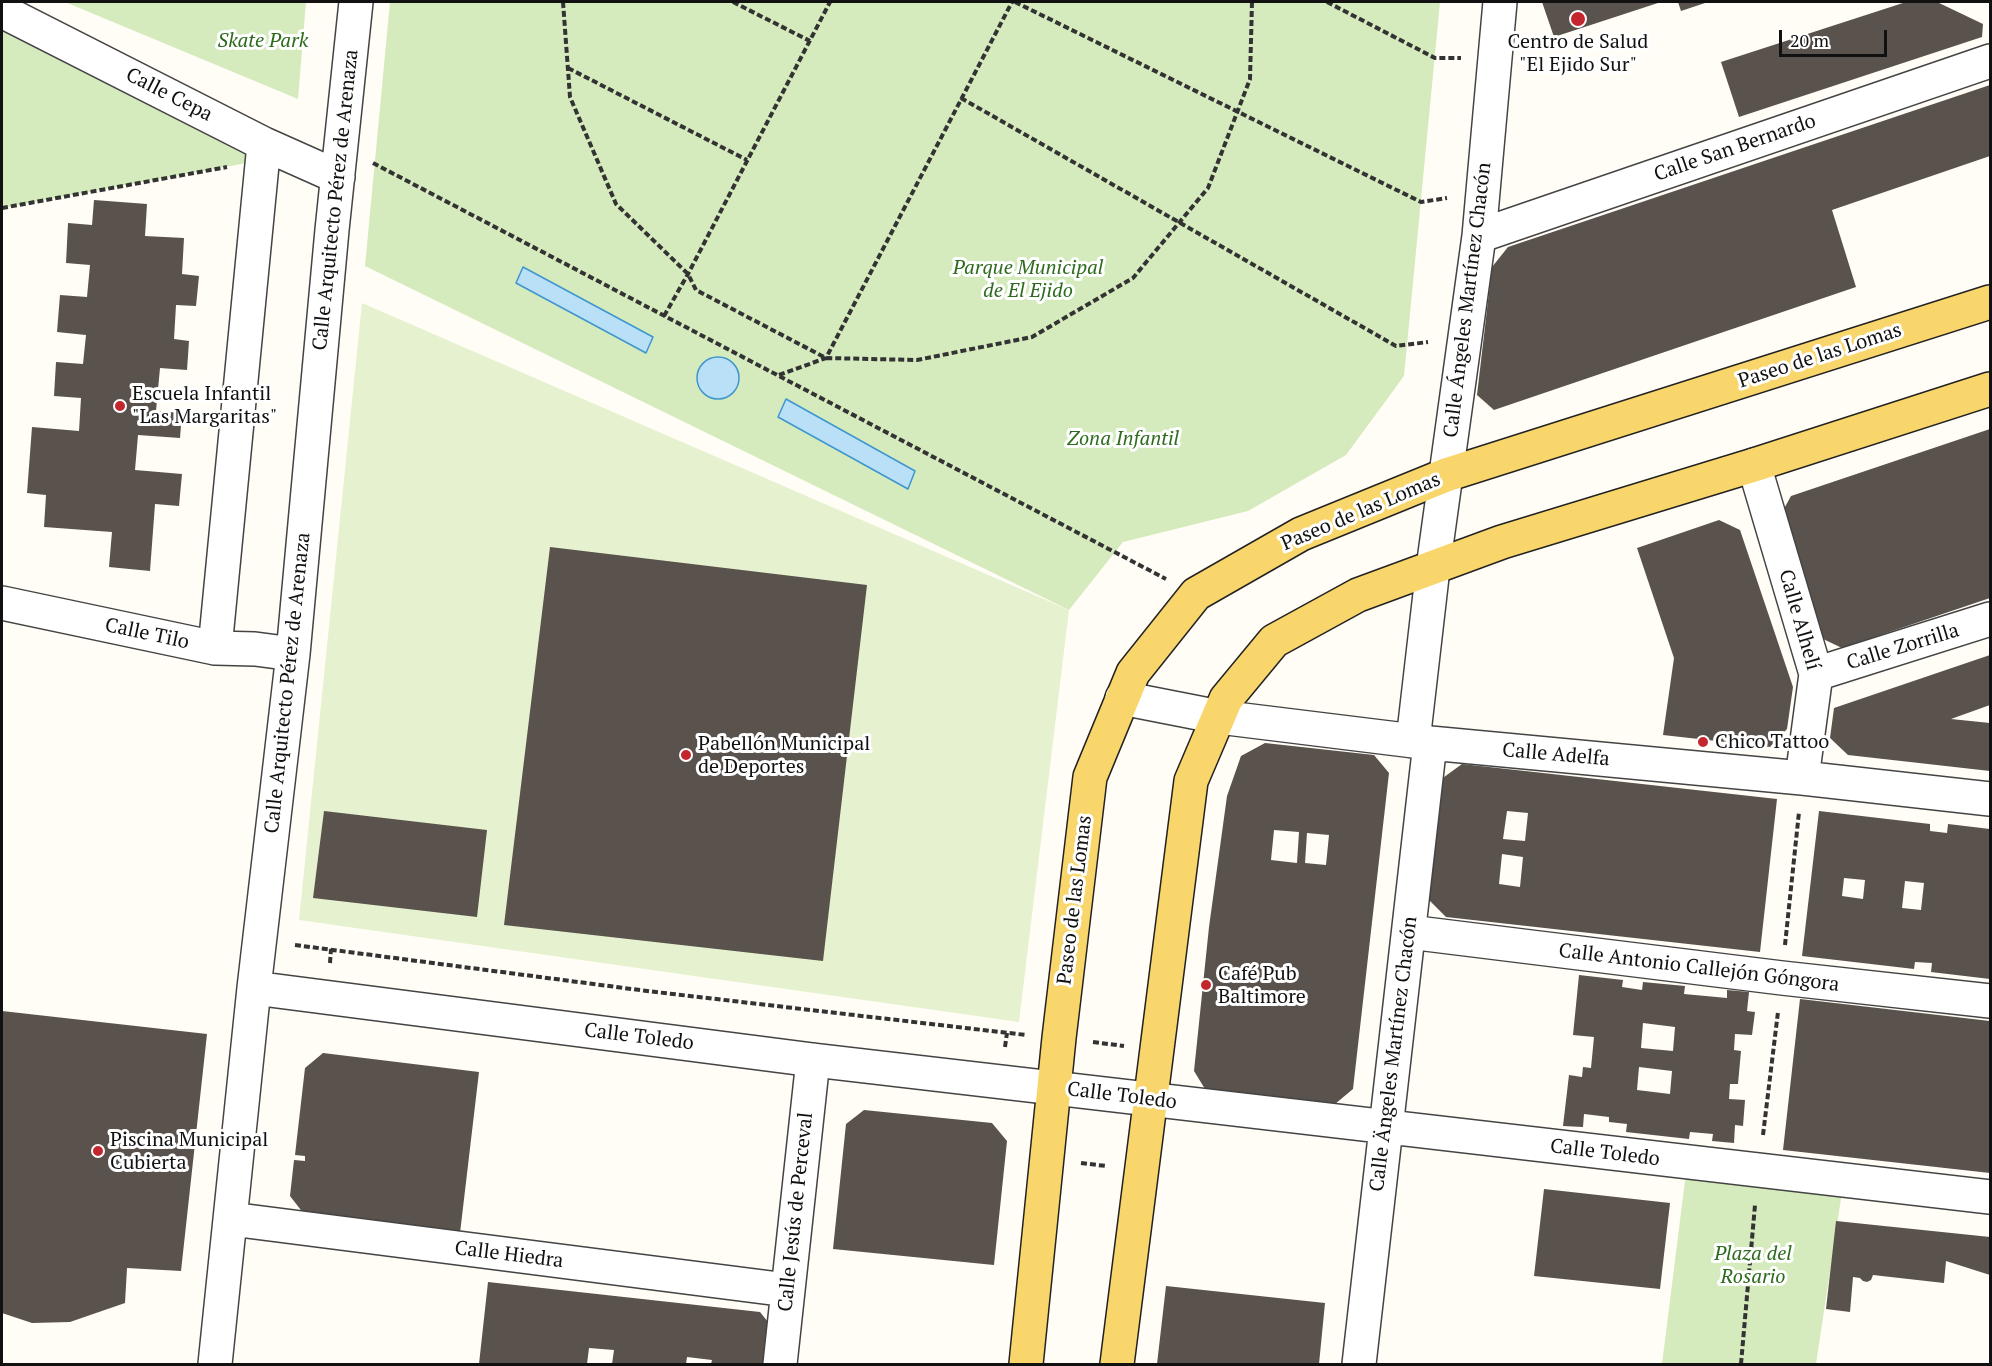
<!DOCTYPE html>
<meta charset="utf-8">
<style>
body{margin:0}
#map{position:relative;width:1992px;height:1366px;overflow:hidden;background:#fffdf5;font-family:"PT Serif",serif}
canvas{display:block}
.frame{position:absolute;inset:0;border:3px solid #111;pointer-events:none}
.scale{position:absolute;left:1779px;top:30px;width:108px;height:27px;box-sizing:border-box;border:3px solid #111;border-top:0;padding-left:8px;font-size:18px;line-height:21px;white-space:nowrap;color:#111;-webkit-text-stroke:4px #fff;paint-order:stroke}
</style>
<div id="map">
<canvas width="1992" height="1366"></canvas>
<div class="frame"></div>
<div class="scale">20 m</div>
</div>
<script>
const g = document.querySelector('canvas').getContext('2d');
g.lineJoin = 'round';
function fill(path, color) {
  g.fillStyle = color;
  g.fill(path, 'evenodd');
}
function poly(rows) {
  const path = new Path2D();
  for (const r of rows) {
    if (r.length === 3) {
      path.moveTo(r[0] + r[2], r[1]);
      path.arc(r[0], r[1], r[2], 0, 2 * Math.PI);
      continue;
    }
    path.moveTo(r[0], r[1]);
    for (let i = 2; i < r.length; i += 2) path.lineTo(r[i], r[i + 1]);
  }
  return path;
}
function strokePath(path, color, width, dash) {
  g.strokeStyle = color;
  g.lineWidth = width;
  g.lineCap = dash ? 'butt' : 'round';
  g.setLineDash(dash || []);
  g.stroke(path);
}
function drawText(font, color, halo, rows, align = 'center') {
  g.font = font + ' "PT Serif",serif';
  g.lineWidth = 6;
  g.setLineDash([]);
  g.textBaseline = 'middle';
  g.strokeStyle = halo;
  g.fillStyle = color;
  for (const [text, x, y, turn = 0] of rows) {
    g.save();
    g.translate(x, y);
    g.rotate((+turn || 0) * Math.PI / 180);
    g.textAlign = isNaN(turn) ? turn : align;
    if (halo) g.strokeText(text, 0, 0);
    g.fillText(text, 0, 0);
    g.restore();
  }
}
fill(poly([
 [65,2,306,2,298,99],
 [390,2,1440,2,1404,376,1346,455,1248,511,1123,542,1069,610,365,266],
 [2,11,263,160,2,208],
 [1686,1173,1842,1192,1816,1364,1662,1364]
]), '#d5ebbd');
fill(poly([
 [362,303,1069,610,1019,1022,299,920]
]), '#e6f2cf');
const water = poly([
 [523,267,653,337,646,353,516,283,523,267],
 [718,378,21],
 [786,399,915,471,908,489,778,417,786,399]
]);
fill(water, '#b9e0f7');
strokePath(water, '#3f96cf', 1.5);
fill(poly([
 [1542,2,1661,2,1554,37],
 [1678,2,1708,2,1681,11],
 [1906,2,1937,2,1983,24,1982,37,1739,117,1721,62],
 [1990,85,1990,156,1832,210,1856,287,1494,410,1477,395,1492,267,1508,247],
 [94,200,147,204,145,236,184,238,182,274,199,276,196,306,176,305,174,339,189,341,187,370,160,368,156,411,182,413,180,438,138,435,135,470,182,474,179,506,155,504,150,571,109,567,112,532,44,527,46,495,27,493,32,427,79,431,81,398,54,396,56,362,83,364,86,335,57,332,60,295,87,297,90,265,66,263,68,223,92,225],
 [1990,429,1990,598,1842,648,1821,638,1780,516,1791,496],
 [1719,520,1740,530,1793,687,1787,729,1770,747,1663,735,1674,658,1637,548],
 [550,547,867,585,823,961,504,925],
 [1990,655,1990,705,1951,719,1990,723,1990,771,1848,755,1830,738,1834,708],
 [1265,743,1374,755,1389,773,1353,1089,1335,1104,1205,1089,1194,1071,1209,927,1227,796,1241,756],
 [1274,830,1299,832,1297,863,1271,860],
 [1307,833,1329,835,1326,865,1305,863],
 [1462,764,1777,799,1760,952,1446,917,1427,898,1440,780],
 [1507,811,1528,813,1525,841,1503,839],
 [1502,854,1523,857,1520,887,1499,884],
 [324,811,487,830,477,917,313,898],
 [1819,811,1930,824,1930,831,1947,833,1948,824,1990,829,1990,979,1931,972,1932,963,1915,962,1914,969,1802,956],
 [1844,878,1865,880,1863,899,1842,896],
 [1905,881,1924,883,1921,910,1902,908],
 [1579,975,1623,980,1622,987,1642,990,1643,982,1685,986,1684,994,1727,998,1727,990,1749,992,1747,1011,1755,1012,1752,1035,1735,1034,1734,1050,1741,1051,1738,1084,1730,1084,1729,1099,1745,1100,1743,1126,1735,1125,1734,1143,1712,1141,1713,1134,1690,1132,1689,1139,1626,1132,1627,1124,1609,1122,1609,1117,1584,1114,1583,1127,1563,1126,1569,1075,1582,1077,1583,1067,1591,1068,1594,1037,1573,1035],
 [1643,1023,1675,1027,1673,1051,1641,1048],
 [1639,1067,1672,1071,1670,1094,1637,1090],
 [1800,999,1990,1021,1990,1173,1783,1150],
 [2,1011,207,1034,181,1271,127,1268,125,1303,70,1322,32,1323,2,1313],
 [323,1053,479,1072,460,1233,304,1214,290,1196,294,1160,305,1161,305,1156,295,1155,305,1068],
 [864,1110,992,1123,1007,1141,994,1265,833,1249,846,1124],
 [1544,1189,1670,1203,1660,1289,1534,1276],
 [1836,1221,1990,1237,1990,1275,1946,1261,1944,1283,1873,1275,1871,1280,1867,1282,1863,1281,1860,1278,1853,1277,1850,1312,1826,1309],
 [488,1282,760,1312,772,1327,768,1364,711,1364,712,1360,687,1357,686,1364,612,1364,614,1350,589,1348,587,1364,479,1364],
 [1166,1286,1325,1303,1319,1364,1157,1364]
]), '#5a524d');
const minor = poly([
 [2,11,264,144,338,177],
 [1479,236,1990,61],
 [1754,465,1816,674,1802,778],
 [2,603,215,648,255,649,293,654],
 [215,648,264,144],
 [1816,674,1990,619],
 [1122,698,1219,717,1430,743,1802,778,1990,799],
 [1413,741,1433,568,1479,236,1500,2],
 [1409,932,1782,978,1990,1001],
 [254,988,813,1060,1990,1197],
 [231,1219,787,1290],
 [215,1364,254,988,293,654,332,230,356,2],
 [780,1364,813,1060],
 [1359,1364,1430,743]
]);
const major = poly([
 [1026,1364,1059,1038,1090,777,1133,673,1196,594,1301,534,1446,475,1990,302],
 [1117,1364,1191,781,1226,699,1274,641,1358,595,1502,542,1754,465,1990,389]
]);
strokePath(minor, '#444', 36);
strokePath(major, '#222', 36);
strokePath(poly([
 [563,2,570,97,616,204,688,274,696,290,826,358,917,360,1032,337,1133,278,1208,188,1250,79,1252,2],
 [733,2,810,41],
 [1015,2,1421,202,1447,198],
 [1327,2,1435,58,1461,58],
 [568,68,747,160],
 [961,98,1396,346,1428,342],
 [373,163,1166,579],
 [2,208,227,167],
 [664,316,688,274,830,2],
 [779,375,826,358,1012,2],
 [295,945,647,991,1026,1035],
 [1785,945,1799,812],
 [330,963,331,949],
 [1093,1042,1124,1046],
 [1005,1047,1007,1033],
 [1763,1135,1778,1012],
 [1081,1163,1106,1166],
 [1741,1364,1755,1205]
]), '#333', 4, [6, 3]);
strokePath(minor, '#fff', 33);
strokePath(major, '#f9d66b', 33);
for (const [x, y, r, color] of [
 [1578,19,8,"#c4262e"],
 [120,406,6,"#c4262e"],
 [1703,742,6,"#c4262e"],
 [686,755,6,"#c4262e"],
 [1206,985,6,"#c4262e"],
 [98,1151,6,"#c4262e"]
]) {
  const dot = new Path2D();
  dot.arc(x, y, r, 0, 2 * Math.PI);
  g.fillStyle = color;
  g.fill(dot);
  strokePath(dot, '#fff', 2);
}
drawText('italic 20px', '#2f6b1f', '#fff', [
 ["Skate Park",263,41],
 ["Parque Municipal",1028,268],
 ["de El Ejido",1028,291],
 ["Zona Infantil",1123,439],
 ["Plaza del",1753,1254],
 ["Rosario",1753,1277]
]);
drawText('20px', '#111', '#fff', [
 ["Centro de Salud",1578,42,"center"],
 ["\"El Ejido Sur\"",1578,65,"center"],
 ["Escuela Infantil",132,394],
 ["\"Las Margaritas\"",132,417],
 ["Chico Tattoo",1715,742],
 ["Pabellón Municipal",698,744],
 ["de Deportes",698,767],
 ["Café Pub",1218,974],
 ["Baltimore",1218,997],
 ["Piscina Municipal",110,1140],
 ["Cubierta",110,1163]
], 'left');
drawText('20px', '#111', '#fff', [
 ["Calle Cepa",169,95,27],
 ["Calle San Bernardo",1735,148,-19],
 ["Calle Arquitecto Pérez de Arenaza",336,200,-84],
 ["Calle Ángeles Martínez Chacón",1468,300,-83],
 ["Paseo de las Lomas",1820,356,-18],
 ["Paseo de las Lomas",1361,512,-23],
 ["Calle Alhelí",1799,620,74],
 ["Calle Tilo",147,634,12],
 ["Calle Zorrilla",1903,647,-17],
 ["Calle Arquitecto Pérez de Arenaza",288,683,-84],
 ["Calle Adelfa",1556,755,5],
 ["Paseo de las Lomas",1075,900,-83],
 ["Calle Antonio Callejón Góngora",1699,968,7],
 ["Calle Toledo",639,1037,7],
 ["Calle Ängeles Martínez Chacón",1394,1054,-83],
 ["Calle Toledo",1122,1096,7],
 ["Calle Toledo",1605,1153,7],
 ["Calle Jesús de Perceval",796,1212,-84],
 ["Calle Hiedra",509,1255,7]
]);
</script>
